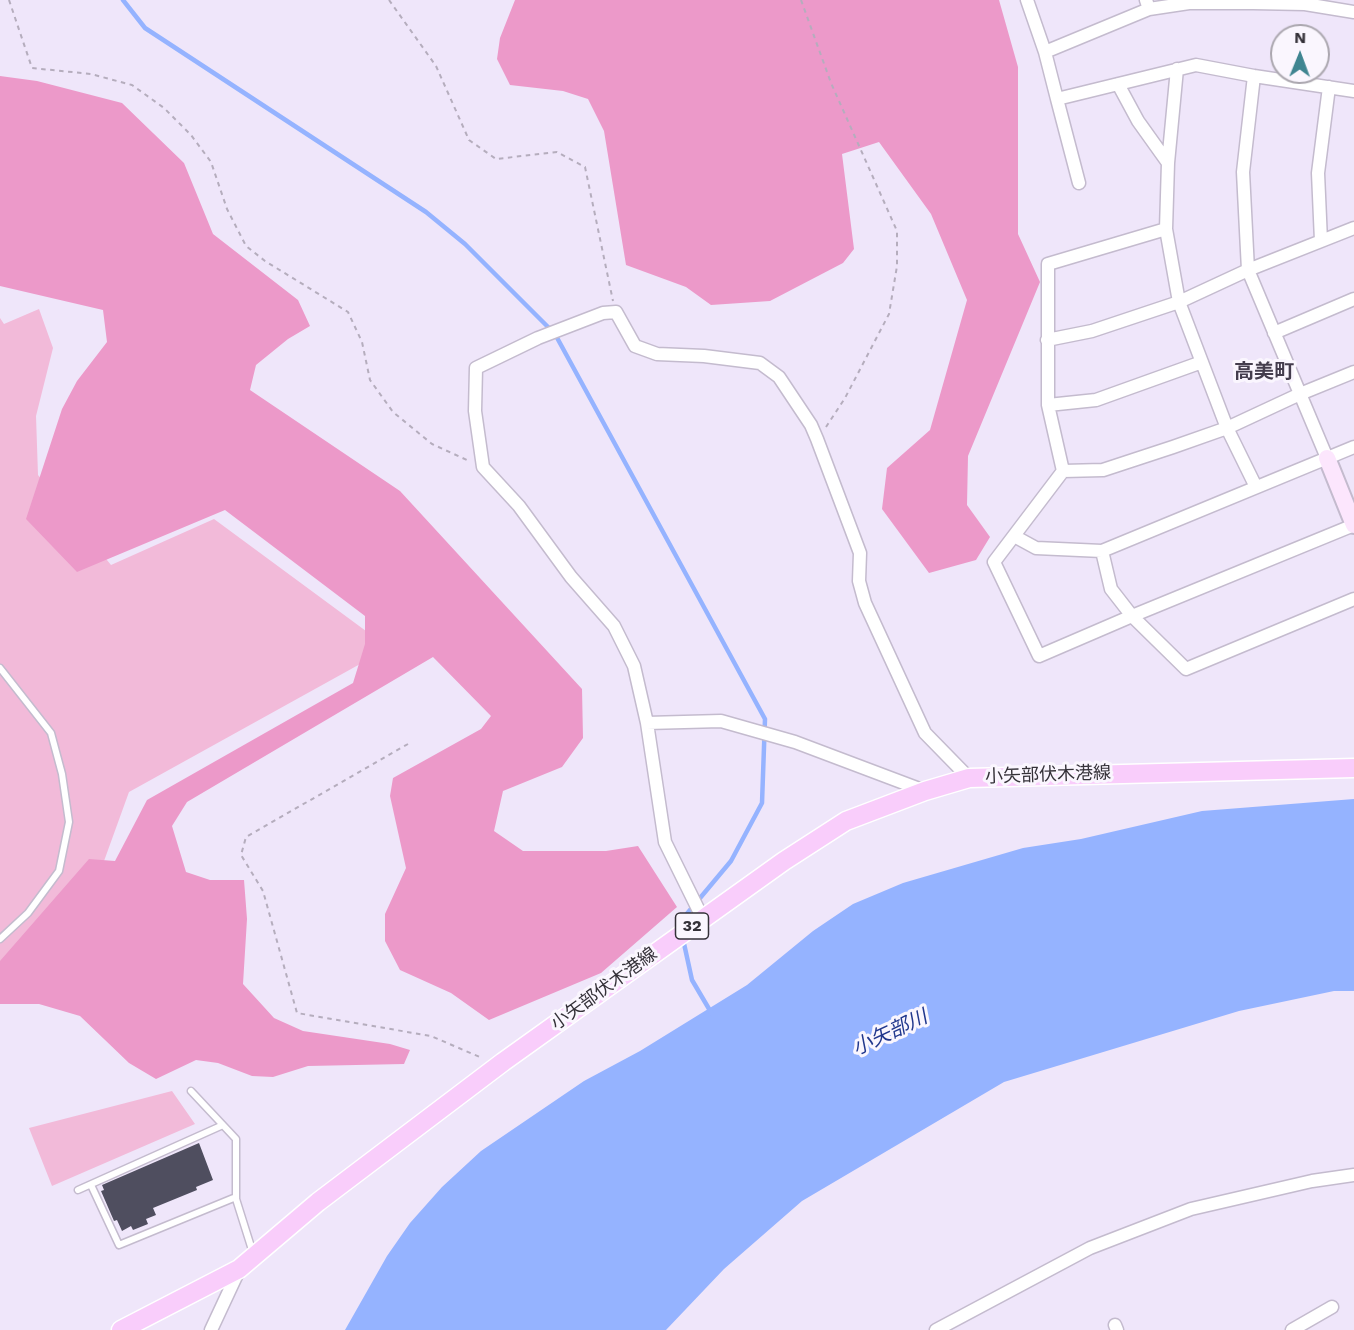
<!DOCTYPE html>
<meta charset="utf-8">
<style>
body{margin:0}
#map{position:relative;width:1354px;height:1330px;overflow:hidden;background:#efe6fa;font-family:"Work Sans",sans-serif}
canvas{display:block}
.north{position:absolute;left:1270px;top:24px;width:60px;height:60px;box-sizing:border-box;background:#faf6fe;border:2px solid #aba7af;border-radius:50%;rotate:1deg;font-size:16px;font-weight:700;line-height:24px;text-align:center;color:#343138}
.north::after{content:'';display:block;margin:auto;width:21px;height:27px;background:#3f8591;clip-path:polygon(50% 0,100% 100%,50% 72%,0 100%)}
</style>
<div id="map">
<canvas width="1354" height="1330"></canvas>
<div class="north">N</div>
</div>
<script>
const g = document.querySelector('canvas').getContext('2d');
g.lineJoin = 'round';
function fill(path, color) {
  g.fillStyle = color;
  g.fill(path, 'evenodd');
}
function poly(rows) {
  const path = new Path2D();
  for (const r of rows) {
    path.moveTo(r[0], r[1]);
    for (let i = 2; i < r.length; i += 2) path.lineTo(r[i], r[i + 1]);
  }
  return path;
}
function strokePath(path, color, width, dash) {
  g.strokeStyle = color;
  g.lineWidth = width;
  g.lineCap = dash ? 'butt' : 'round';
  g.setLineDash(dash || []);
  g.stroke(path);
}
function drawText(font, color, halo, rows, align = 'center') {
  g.font = font + ' "Work Sans","Noto Sans JP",sans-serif';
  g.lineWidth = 6;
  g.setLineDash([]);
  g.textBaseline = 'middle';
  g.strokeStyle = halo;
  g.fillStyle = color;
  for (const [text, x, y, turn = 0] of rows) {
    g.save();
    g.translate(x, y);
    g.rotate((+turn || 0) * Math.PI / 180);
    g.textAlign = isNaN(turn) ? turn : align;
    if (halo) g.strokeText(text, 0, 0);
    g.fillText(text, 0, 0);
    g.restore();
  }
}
fill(poly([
 [39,309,53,348,36,416,38,475,111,565,214,519,389,648,129,792,87,908,0,973,0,318,4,324],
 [172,1091,195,1124,52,1186,29,1128]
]), '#f2bad9');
fill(poly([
 [515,0,999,0,1018,67,1018,234,1040,282,968,456,967,505,990,537,976,560,929,573,882,509,887,468,930,430,967,300,931,214,879,142,842,154,854,249,843,263,770,301,711,305,686,287,626,265,604,131,588,99,563,91,510,85,497,59,500,38],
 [0,76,37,81,122,103,184,163,213,234,298,300,310,326,288,339,256,365,250,390,400,491,582,689,583,738,562,767,503,791,494,831,523,851,606,851,638,846,677,907,601,973,489,1020,451,993,400,970,385,941,385,914,406,868,390,796,393,778,481,729,491,716,433,657,187,802,172,826,186,872,210,880,244,880,247,919,243,984,274,1018,303,1031,390,1044,410,1050,404,1064,308,1066,273,1077,252,1076,218,1063,196,1060,156,1079,129,1063,80,1016,39,1004,0,1004,0,961,89,859,115,861,147,800,353,683,365,644,365,616,225,510,77,572,26,519,62,409,77,381,107,342,103,310,0,286]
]), '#ec99c9');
fill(poly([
 [1354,799,1354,991,1334,991,1239,1011,1004,1082,802,1201,724,1269,666,1330,345,1330,387,1256,410,1223,442,1187,481,1151,584,1081,640,1051,747,985,813,931,853,904,903,883,1023,848,1081,839,1202,811]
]), '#95b3ff');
strokePath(poly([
 [123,0,145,28,426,212,465,244,555,334,765,719,762,803,731,861,680,922,681,928],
 [683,939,692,980,712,1014]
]), '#95b3ff', 4.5);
fill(poly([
 [199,1143,213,1180,196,1187,197,1190,153,1208,156,1215,146,1219,148,1224,133,1230,131,1226,122,1231,117,1220,114,1221,101,1191,104,1190,102,1185]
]), '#4f4e5f');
const lane = poly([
 [0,668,51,733,62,774,69,822,59,871,28,913,0,939],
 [191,1091,236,1139,236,1199,253,1253],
 [91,1185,119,1245,236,1197],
 [78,1190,223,1125]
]);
const street = poly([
 [1027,0,1045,52,1057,99,1196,65,1254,76,1354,91],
 [1146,0,1149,9,1189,3,1253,3,1305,4,1354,12],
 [1045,52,1149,9],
 [1254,76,1243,172,1248,270,1327,458],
 [1118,84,1138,121,1168,163],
 [1057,99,1079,183],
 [1166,229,1179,302,1227,428,1256,487],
 [1321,241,1318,173,1329,87],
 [1274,333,1354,299],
 [1047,340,1092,331,1179,302,1248,270,1354,228],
 [1048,405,1096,400,1202,362],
 [1063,471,1103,470,1173,447,1227,428,1300,394,1354,372],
 [1354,525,1132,616,1186,669,1354,599],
 [1014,536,1036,548,1102,551,1354,447],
 [1102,551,1111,589,1132,616,1039,656,994,562,1063,471,1048,405,1048,264,1166,229,1168,163,1177,69],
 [647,723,721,721,795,742,925,791],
 [703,919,665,842,647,723,634,666,614,626,571,577,519,506,483,467,475,411,476,368,538,338,603,313,616,312,635,346,657,354,704,356,760,363,779,377,811,425,817,439,860,553,859,581,865,603,925,733,969,778],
 [1115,1325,1117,1330],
 [211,1330,239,1270],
 [936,1330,1090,1248,1191,1209,1312,1181,1354,1175],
 [1292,1330,1332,1307]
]);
const secondary = poly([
 [1327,458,1354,525]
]);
const primary = poly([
 [121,1330,239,1269,318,1202,503,1062,784,861,846,821,925,791,969,778,1354,768]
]);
strokePath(lane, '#c4bbce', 9);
strokePath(street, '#c4bbce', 15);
strokePath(secondary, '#c4bbce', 20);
strokePath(primary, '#fff', 21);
strokePath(poly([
 [9,0,32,68,91,74,132,85,164,108,191,135,211,162,227,209,246,246,265,261,348,312,362,342,370,380,393,412,432,444,469,461],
 [389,0,436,66,469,140,496,159,557,152,585,167,613,301],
 [801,0,831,83,897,231,897,266,889,314,845,398,826,427],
 [408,744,246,837,241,855,263,891,297,1013,431,1036,482,1058]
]), '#b5adbd', 2, [4.5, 4.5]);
strokePath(lane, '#fff', 6);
strokePath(street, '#fff', 12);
strokePath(secondary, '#fce6fd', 16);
strokePath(primary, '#f9cdfb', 18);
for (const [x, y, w] of [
 [692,926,33]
]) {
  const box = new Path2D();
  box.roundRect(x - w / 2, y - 13, w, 26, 4.5);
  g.fillStyle = '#faf6fe';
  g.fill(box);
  strokePath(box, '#343138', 1.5);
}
drawText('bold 16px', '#343138', null, [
 ["32",692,926]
]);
drawText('18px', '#343138', '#faf6fe', [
 ["小矢部伏木港線",1048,775,-2],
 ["小矢部伏木港線",604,989,-36]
]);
drawText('bold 20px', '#443d4d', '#faf6fe', [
 ["高美町",1264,372]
]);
drawText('italic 20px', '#21378d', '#faf6fe', [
 ["小矢部川",890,1033,-25]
]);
</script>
